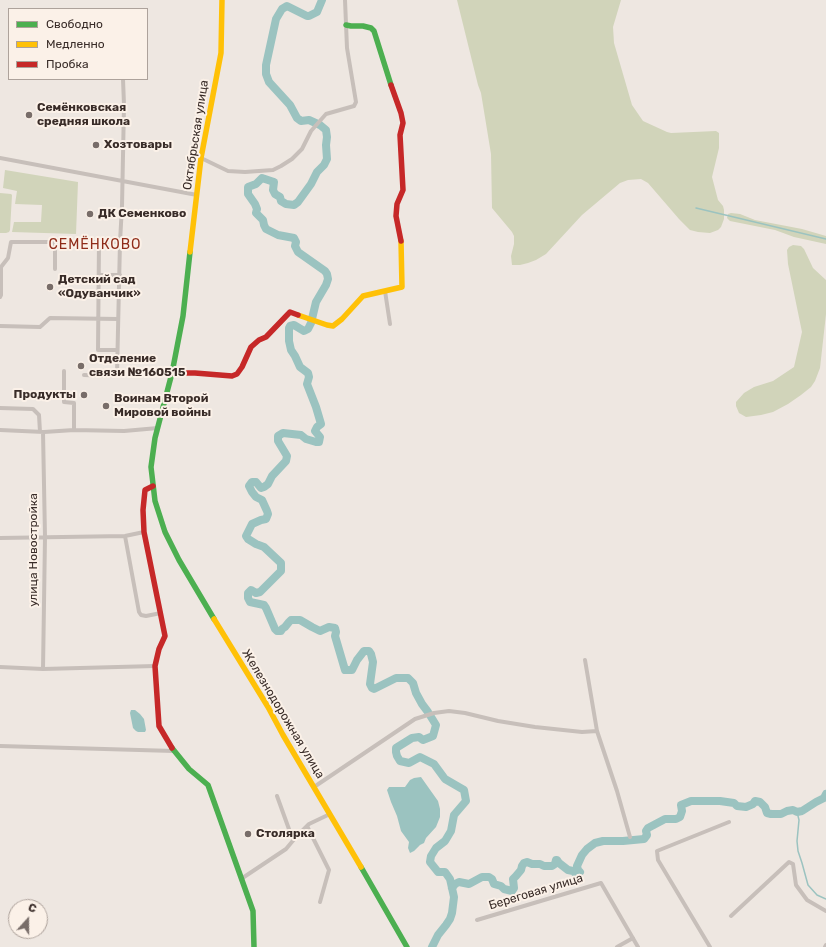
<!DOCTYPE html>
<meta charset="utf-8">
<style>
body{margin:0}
#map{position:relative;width:826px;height:947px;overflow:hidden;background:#eee7e1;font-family:Rubik,sans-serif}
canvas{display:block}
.legend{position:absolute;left:8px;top:8px;width:140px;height:72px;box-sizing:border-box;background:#fbf1e8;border:1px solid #ada29b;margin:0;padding:5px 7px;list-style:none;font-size:12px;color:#392c28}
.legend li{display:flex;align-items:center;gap:8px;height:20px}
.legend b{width:20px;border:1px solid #ada29b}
.north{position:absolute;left:8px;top:899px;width:40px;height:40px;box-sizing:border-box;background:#fbf1e8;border:1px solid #ada29b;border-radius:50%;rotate:21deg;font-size:11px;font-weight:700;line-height:16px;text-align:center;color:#392c28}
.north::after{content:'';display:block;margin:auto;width:14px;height:18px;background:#786d69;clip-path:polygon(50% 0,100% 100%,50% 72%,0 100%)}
</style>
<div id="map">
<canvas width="826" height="947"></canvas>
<ul class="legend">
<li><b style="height:5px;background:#4caf50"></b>Свободно</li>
<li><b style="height:5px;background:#ffc107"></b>Медленно</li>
<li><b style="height:5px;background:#c62828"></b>Пробка</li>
</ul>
<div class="north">С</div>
</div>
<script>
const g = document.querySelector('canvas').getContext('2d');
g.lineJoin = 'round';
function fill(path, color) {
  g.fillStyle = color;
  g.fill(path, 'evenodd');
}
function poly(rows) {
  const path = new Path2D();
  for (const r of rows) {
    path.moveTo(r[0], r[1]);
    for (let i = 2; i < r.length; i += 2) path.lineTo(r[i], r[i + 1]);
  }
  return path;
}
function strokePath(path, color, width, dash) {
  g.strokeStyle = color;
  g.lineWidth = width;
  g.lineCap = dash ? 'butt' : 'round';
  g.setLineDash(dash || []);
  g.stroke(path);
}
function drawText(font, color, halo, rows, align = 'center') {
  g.font = font + ' Rubik,sans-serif';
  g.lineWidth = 4;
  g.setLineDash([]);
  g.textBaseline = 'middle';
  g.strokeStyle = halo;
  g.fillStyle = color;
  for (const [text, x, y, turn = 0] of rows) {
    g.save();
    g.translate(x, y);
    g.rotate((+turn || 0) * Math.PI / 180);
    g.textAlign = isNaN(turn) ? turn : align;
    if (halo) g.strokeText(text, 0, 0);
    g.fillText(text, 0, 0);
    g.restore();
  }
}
fill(poly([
 [457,0,621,0,613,27,614,43,632,105,643,121,667,132,671,133,716,131,719,133,719,148,712,177,718,200,723,206,724,210,724,219,721,227,718,230,710,233,698,232,690,230,679,219,648,183,641,179,628,180,620,183,582,215,546,254,536,260,528,263,520,265,512,265,511,256,514,244,514,236,512,232,492,208,491,154,481,93,478,85],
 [5,170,78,182,76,234,12,232,14,222,41,222,42,205,15,204,17,191,3,188],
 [0,193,11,194,12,195,10,230,9,232,6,233,0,233],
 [731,213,740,214,755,220,802,229,826,236,826,244,794,237,775,230,730,221,727,218,728,214],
 [793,245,801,246,804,249,813,268,826,280,826,314,820,368,815,381,811,387,801,395,788,404,773,412,761,415,746,417,739,413,736,406,736,402,744,393,754,387,773,381,794,367,802,332,788,264,787,250,789,247]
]), '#d1d4ba');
fill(poly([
 [131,710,135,710,140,714,144,719,146,730,145,732,138,732,136,731,133,728,130,713],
 [421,777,438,801,440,809,440,817,436,827,426,838,424,843,420,845,414,851,410,853,408,848,409,842,401,831,397,816,391,802,387,790,389,787,405,787,410,780,414,778]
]), '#9bc3c0');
strokePath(poly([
 [696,208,826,239],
 [797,812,799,820,797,841,798,851,802,863,808,885,817,895,826,899]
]), '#9bc3c0', 1.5);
strokePath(poly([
 [322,0,317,12,309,16,307,16,287,6,282,9,276,19,266,65,266,74,269,82,290,105,297,118,301,121,309,120,320,125,326,130,327,137,326,145,327,159,324,165,317,172,311,184,298,202,294,205,286,204,281,201,280,197,275,194,273,190,274,182,262,178,256,184,248,187,248,194,255,204,257,209,256,213,263,220,264,225,266,229,278,235,294,238,296,242,295,246,298,252,325,271,327,274,328,279,326,285,316,302,311,323,308,329,304,331,294,325,290,326,289,328,289,341,291,350,295,356,300,367,308,373,309,377,307,384,316,407,321,424,317,427,315,431,320,437,319,442,316,442,306,439,301,435,283,433,278,436,278,441,287,456,286,461,272,476,268,484,264,487,261,488,256,482,252,482,249,486,252,492,256,497,262,500,267,511,268,514,266,519,261,520,252,524,246,536,248,539,256,544,264,547,281,563,281,571,260,592,256,593,251,590,248,593,248,598,250,602,264,605,266,608,275,629,277,631,281,631,282,629,285,627,289,622,291,620,300,620,312,627,320,631,329,627,335,628,336,632,335,636,345,670,352,670,357,660,364,651,369,651,371,654,373,662,370,684,372,688,374,689,396,678,408,678,413,683,416,693,422,704,428,712,436,725,433,736,423,740,419,737,412,738,396,748,396,752,397,756,400,761,409,763,420,757,434,764,445,779,464,790,466,801,454,815,451,831,445,841,436,848,431,856,430,862,438,872,445,872,450,879,454,897,452,913,450,919,446,925,438,935,432,947],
 [452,888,455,884,459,882,469,884,482,877,489,877,492,879,494,884,501,886,504,889,512,891,514,888,513,879,516,876,521,870,522,866,524,863,527,862,532,864,540,864,544,866,552,866,555,864,556,860,557,860,559,863,568,870,573,871,576,874,578,874,580,872,578,870,577,866,582,855,587,849,595,843,603,841,623,841,644,839,647,835,646,831,648,828,665,819,676,819,680,817,682,811,681,805,691,801,720,801,734,803,737,806,746,807,753,804,755,801,760,802,765,807,767,813,771,814,781,814,787,811,793,810,797,812,802,811,816,802,824,798,826,794]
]), '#9bc3c0', 8);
strokePath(poly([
 [0,158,197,195],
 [201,158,228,171,245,172,273,170,281,166,292,159,302,149,311,131,326,114,354,106,356,102,347,48,345,0],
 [99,242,98,350,117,350],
 [55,269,55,242],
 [99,275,120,275],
 [385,291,390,324],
 [0,297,1,295,1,267,8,258,11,242,120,242],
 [0,326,40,327,50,318,118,319],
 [64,371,64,402,74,403,74,430],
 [84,375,109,376,117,374,120,242,122,206,124,105,123,79],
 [0,408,33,409,39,415,40,432],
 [0,430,44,432,74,430,124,431,158,428],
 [125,536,139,612,141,615,146,616,161,613],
 [0,538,125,536,144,532],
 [585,660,597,731,617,791,630,837],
 [0,667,43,669,155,666],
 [43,669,45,537,43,432],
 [0,746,174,751],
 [314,787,415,719,434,713,449,711,465,713,498,721,535,727,582,732,597,731],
 [277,796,290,832,294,839],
 [307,826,329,870,320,902],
 [241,879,286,849,296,837,309,824,330,814],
 [731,916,789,862,793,864,796,885,807,900,826,911],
 [477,920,601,883,638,947],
 [617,947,633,938],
 [710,947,658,860,657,851,729,822],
 [825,947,826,945]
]), '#c7bfba', 4);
strokePath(poly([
 [346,25,351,26,363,26,371,28,374,31,391,85],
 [190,252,183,316,172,373,155,438,151,467,155,501,165,532,179,560,214,619],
 [172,748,189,769,208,785,253,911,254,947],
 [361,867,407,947]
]), '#4caf50', 5.5);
strokePath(poly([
 [190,252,201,158,221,53,222,0],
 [298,315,327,325,333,326,342,319,363,296,402,287,401,241],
 [214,619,268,707,283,735,361,867]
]), '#ffc107', 5.5);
strokePath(poly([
 [391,85,401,113,403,123,400,135,403,190,397,204,396,216,401,241],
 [172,373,195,373,232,376,237,374,242,367,251,347,259,340,266,337,290,312,298,315],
 [153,486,145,490,143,510,144,532,165,636,159,649,155,666,159,726,172,748]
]), '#c62828', 5.5);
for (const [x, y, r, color] of [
 [29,115,4,"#786d69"],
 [96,145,4,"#786d69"],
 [90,214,4,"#786d69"],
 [50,287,4,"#786d69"],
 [81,366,4,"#786d69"],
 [84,395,4,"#786d69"],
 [106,406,4,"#786d69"],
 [248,834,4,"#786d69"]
]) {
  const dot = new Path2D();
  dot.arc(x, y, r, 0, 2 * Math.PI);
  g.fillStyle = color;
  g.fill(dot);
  strokePath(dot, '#fbf1e8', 1.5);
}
drawText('bold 12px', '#392c28', '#fbf1e8', [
 ["Семёнковская",37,108],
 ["средняя школа",37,122],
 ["Хозтовары",104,145],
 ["ДК Семенково",98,214],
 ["Детский сад",58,280],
 ["«Одуванчик»",58,294],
 ["Отделение",89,359],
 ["связи №160515",89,373],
 ["Продукты",76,395,"right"],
 ["Воинам Второй",114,399],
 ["Мировой войны",114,413],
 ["Столярка",256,834]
], 'left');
drawText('12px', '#392c28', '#fbf1e8', [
 ["Октябрьская улица",196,135,-81],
 ["улица Новостройка",34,550,-90],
 ["Железнодорожная улица",283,714,59],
 ["Береговая улица",536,892,-17]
]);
g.letterSpacing = '1px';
drawText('14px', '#8f2c19', '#fbf1e8', [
 ["СЕМЁНКОВО",95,245]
]);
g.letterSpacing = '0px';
</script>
